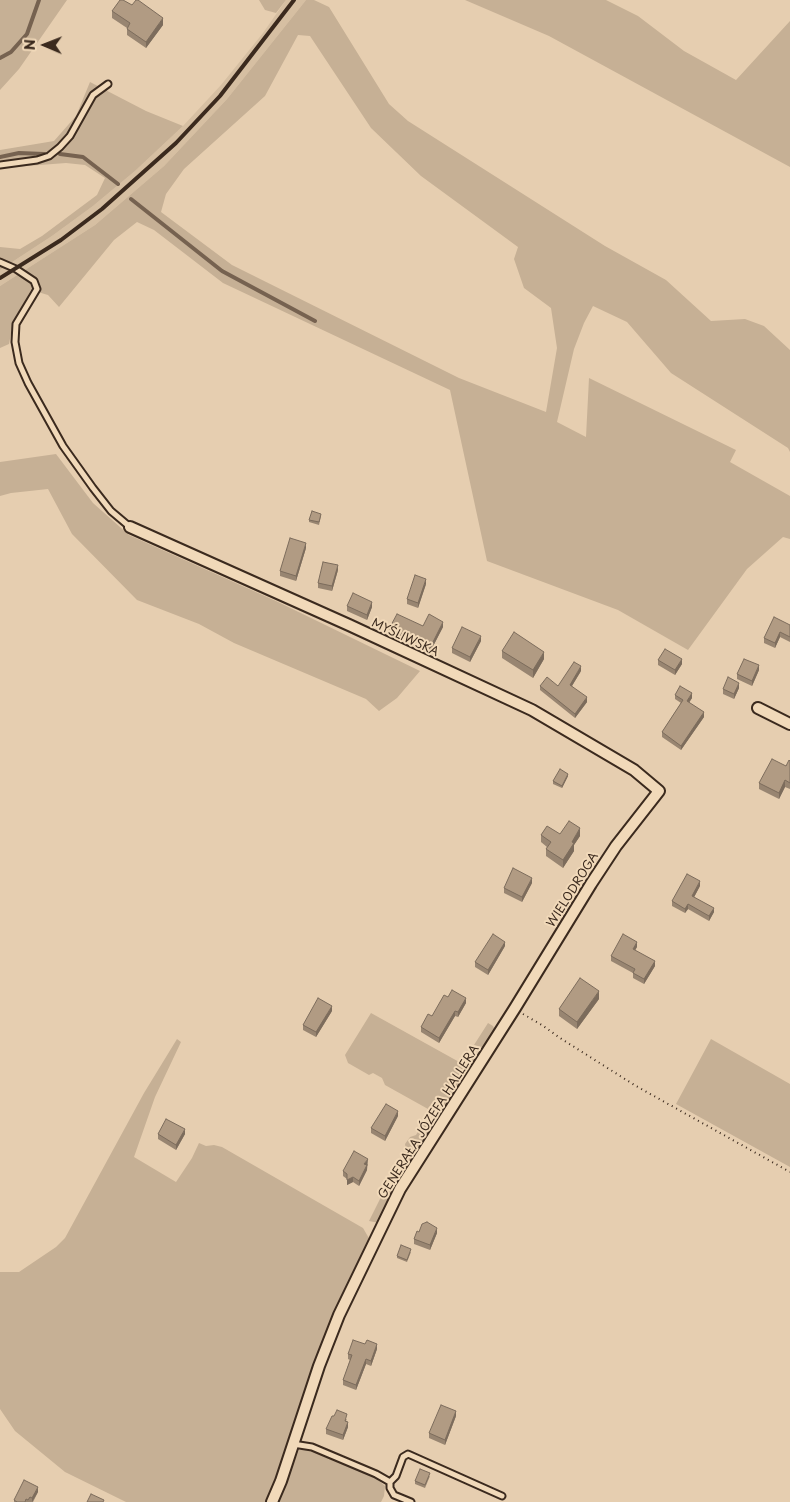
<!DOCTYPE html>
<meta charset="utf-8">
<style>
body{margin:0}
#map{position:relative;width:790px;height:1502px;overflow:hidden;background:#e6ceb0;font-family:"Playpen Sans",sans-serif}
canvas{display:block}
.north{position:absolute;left:20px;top:20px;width:50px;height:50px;-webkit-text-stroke:4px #f1d9b9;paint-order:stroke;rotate:271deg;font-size:14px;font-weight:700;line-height:20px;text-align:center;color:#3b2a1e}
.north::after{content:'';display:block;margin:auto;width:18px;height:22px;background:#3b2a1e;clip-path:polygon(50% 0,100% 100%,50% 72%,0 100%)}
</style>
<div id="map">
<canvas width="790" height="1502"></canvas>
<div class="north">N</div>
</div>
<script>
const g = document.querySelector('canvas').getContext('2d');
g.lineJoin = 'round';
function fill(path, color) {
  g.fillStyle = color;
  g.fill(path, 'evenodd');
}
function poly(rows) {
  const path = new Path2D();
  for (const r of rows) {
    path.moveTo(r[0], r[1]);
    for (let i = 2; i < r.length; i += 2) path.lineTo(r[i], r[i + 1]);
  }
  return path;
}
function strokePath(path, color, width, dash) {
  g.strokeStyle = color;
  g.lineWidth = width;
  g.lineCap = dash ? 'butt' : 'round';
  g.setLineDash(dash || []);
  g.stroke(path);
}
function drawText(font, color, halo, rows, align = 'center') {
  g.font = font + ' "Playpen Sans",sans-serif';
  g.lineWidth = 4;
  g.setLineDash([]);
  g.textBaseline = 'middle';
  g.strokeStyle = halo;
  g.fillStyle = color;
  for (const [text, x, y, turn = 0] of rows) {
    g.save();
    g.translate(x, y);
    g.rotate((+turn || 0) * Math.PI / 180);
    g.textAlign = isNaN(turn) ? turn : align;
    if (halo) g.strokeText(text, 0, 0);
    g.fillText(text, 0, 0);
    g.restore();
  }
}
fill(poly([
 [286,0,306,0,227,99,164,166,95,225,0,286,0,270,52,236,93,206,135,171,183,126,221,85,263,33]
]), '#d6bfa2');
fill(poly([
 [0,0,67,0,19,69,0,90],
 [259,0,286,0,276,13,265,10],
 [306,0,314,0,329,7,389,104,408,121,605,246,666,280,711,321,745,319,764,326,790,350,790,452,788,448,671,373,627,322,593,306,584,323,574,349,557,422,586,437,589,378,736,450,730,462,790,496,790,539,783,537,747,569,688,650,618,610,487,561,450,390,223,283,154,230,137,222,114,240,59,307,48,295,31,290,13,323,9,344,0,348,0,286,95,225,164,166,227,99],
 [298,35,310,36,371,128,421,176,518,247,514,259,524,288,551,308,557,348,546,412,459,378,232,265,161,212,166,194,184,169,265,96],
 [465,0,606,0,638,16,684,51,736,80,790,21,790,167,549,36],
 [90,82,146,111,183,126,135,171,93,206,52,236,0,270,0,247,20,249,42,236,97,195,105,178,85,165,66,163,0,168,0,150,54,141,76,116],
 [56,454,93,503,129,535,276,601,420,671,397,698,379,711,366,699,234,643,199,624,137,600,72,534,48,489,11,493,0,496,0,462],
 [371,1013,461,1063,469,1053,474,1057,476,1062,442,1114,437,1114,385,1085,382,1078,373,1073,369,1075,348,1063,345,1055],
 [488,1023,493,1026,496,1032,486,1048,474,1045],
 [177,1039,181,1042,155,1097,134,1157,176,1182,192,1158,199,1143,206,1146,214,1145,222,1147,363,1228,370,1240,266,1502,126,1502,65,1472,15,1431,0,1409,0,1272,19,1272,56,1247,65,1238,144,1093],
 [711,1039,790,1084,790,1167,676,1104],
 [426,1118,432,1121,433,1127,401,1180,391,1177,406,1150,405,1144,410,1137,416,1135],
 [387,1185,395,1193,379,1223,369,1221],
 [299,1450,311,1450,375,1477,385,1486,384,1496,381,1502,278,1502]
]), '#c6b095');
strokePath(poly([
 [0,58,11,52,27,34,39,0],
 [60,154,83,157,118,184],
 [0,157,19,153,44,154],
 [131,199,222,271,315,321]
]), '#766250', 4);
const lane = poly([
 [0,165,37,160,49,156,60,147,70,136,93,95,108,84],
 [0,262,16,269,34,281,37,289,16,324,15,342,19,363,28,383,63,446,93,488,111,511,130,527],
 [293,1444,312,1447,376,1474,390,1482,390,1488,394,1495,411,1502],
 [390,1482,396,1476,403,1457,408,1454,502,1496]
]);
const street = poly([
 [130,527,349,625,532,710,634,770,659,791,616,846,591,884,515,1008,400,1189,339,1315,319,1366,281,1481,272,1502],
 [758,708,790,724]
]);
strokePath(lane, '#3b2a1e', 9);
strokePath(street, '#3b2a1e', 14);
strokePath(poly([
 [523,1014,542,1025,560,1038,636,1086,790,1172]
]), '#3b2a1e', 2, [1, 4]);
strokePath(lane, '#f1d9b9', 5);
strokePath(street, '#f1d9b9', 10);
strokePath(poly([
 [0,278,61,240,102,209,176,143,220,96,294,0]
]), '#3b2a1e', 4);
fill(poly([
 [112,11,163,25,146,48,127,35,127,28,112,18],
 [321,516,319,525,309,522,309,520],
 [306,548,296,581,280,576,280,571],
 [338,570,332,591,318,588,318,583],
 [426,584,418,608,407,604,407,599],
 [347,606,372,607,367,620,347,611],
 [790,625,790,642,780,637,775,648,764,643,764,638],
 [423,626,443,627,429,654,402,639,389,634,389,629],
 [481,641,470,662,452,653,452,648],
 [502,651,544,659,533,678,502,658],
 [658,660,682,664,675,675,658,665],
 [759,670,752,686,737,679,737,674],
 [581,671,572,686,587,702,575,718,540,690,540,686,558,686],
 [739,688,734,699,723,694,723,689],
 [675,695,692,698,689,702,704,717,681,750,662,737,662,732,681,703,675,699],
 [790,761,790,789,785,787,779,799,759,789,759,783,786,766],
 [568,776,562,788,553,784,553,781],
 [560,834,580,836,574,845,574,851,563,868,546,856,546,849,547,847,541,842,541,835],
 [532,883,522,902,504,893,504,888],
 [700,886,694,897,714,912,709,921,688,909,685,913,672,906,672,901],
 [505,946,488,975,475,967,475,962],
 [637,947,635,950,655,966,644,984,633,978,633,973,611,961,611,956],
 [448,997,466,1003,458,1017,455,1016,439,1043,421,1032,421,1027,432,1016],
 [599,999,577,1029,559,1016,559,1009],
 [332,1011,316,1037,303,1030,303,1025],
 [398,1116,385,1141,371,1133,371,1128],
 [158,1134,185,1134,176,1150,158,1139],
 [368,1164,367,1166,367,1170,359,1186,353,1182,347,1185,347,1179,343,1176,343,1171],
 [419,1232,437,1233,430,1250,414,1244,414,1239],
 [411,1252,407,1262,397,1258,397,1256],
 [377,1349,371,1366,366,1364,356,1390,343,1385,343,1380,350,1360,348,1359,348,1354],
 [456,1416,445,1445,429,1438,429,1433],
 [347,1419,346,1421,348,1427,343,1440,326,1434,326,1429],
 [430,1476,425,1488,415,1484,415,1481],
 [38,1492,33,1502,14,1502,14,1500]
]), '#988571');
fill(poly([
 [163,18,163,25,146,48,146,42],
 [306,543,306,548,296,581,296,576],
 [338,565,338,570,332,591,332,586],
 [426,579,426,584,418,608,418,603],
 [372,602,372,607,367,620,367,615],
 [443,622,443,627,429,654,429,650],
 [780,632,780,637,775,648,775,643],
 [481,636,481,641,470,662,470,657],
 [544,652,544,659,533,678,533,670],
 [682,659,682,664,675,675,675,670],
 [759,665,759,670,752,686,752,681],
 [581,666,581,671,570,689,570,685],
 [739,683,739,688,734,699,734,694],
 [692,693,692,698,687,706,687,701],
 [587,697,587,702,575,718,575,714],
 [704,712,704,717,681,750,681,746],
 [568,774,568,776,562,788,562,786],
 [785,780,785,787,779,799,779,793],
 [580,828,580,836,574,845,574,851,563,868,563,860,572,842],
 [532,878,532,883,522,902,522,897],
 [700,881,700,886,692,901,692,896],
 [688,904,688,909,685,913,685,909],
 [714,908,714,912,709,921,709,916],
 [505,942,505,946,488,975,488,970],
 [637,942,637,947,633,954,633,949],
 [655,961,655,966,644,984,644,979],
 [599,991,599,999,577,1029,577,1022],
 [466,998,466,1003,458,1017,458,1012],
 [332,1006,332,1011,316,1037,316,1032],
 [455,1011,455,1016,439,1043,439,1038],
 [398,1111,398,1116,385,1141,385,1136],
 [185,1129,185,1134,176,1150,176,1145],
 [368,1159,367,1170,359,1186,359,1181,364,1164],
 [353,1177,353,1182,347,1185,347,1180],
 [437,1228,437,1233,430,1250,430,1245],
 [377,1344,377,1349,371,1366,371,1361],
 [366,1359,366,1364,356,1390,356,1385],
 [456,1411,456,1416,445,1445,445,1440],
 [348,1422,348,1427,343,1440,343,1435],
 [38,1487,38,1492,32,1502,32,1498]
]), '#7c6c5c');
const building = poly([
 [120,0,123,0,132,5,136,0,138,0,163,18,146,42,127,29,130,23,112,11,120,0],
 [312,511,321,514,319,522,309,520,312,511],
 [290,538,306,543,296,576,280,571,290,538],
 [323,562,338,565,332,586,318,583,323,562],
 [415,575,426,579,418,603,407,599,415,575],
 [353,593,372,602,367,615,347,606,353,593],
 [397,614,423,626,429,614,443,622,429,650,402,634,389,629,397,614],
 [774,617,790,625,790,637,780,632,775,643,764,638,774,617],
 [462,627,481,636,470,657,452,648,462,627],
 [514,632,544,652,533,670,502,651,514,632],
 [665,649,682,659,675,670,658,660,665,649],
 [744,659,759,665,752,681,737,674,744,659],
 [574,662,581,666,570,685,587,697,575,714,540,686,547,677,558,686,574,662],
 [728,677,739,683,734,694,723,689,728,677],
 [680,686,692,693,687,701,704,712,681,746,662,732,683,700,675,695,680,686],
 [772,759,786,766,789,760,790,761,790,783,785,780,779,793,759,783,772,759],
 [560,769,568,774,562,786,553,781,560,769],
 [569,821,580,828,572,842,574,843,563,860,546,849,551,842,541,835,547,826,560,834,569,821],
 [513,868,532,878,522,897,504,888,513,868],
 [687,874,700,881,692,896,714,908,709,916,688,904,685,909,672,901,687,874],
 [493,934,505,942,488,970,475,962,493,934],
 [623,934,637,942,633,949,655,961,644,979,633,973,635,969,611,956,623,934],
 [580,978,599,991,577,1022,559,1009,580,978],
 [452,990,466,998,458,1012,455,1011,439,1038,421,1027,428,1014,432,1016,444,995,448,997,452,990],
 [318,998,332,1006,316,1032,303,1025,318,998],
 [386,1104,398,1111,385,1136,371,1128,386,1104],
 [166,1119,185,1129,176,1145,158,1134,166,1119],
 [354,1151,368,1159,364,1164,367,1165,359,1181,353,1177,347,1180,347,1174,343,1171,354,1151],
 [427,1222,437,1228,430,1245,414,1239,417,1231,419,1232,422,1224,427,1222],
 [401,1245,411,1249,407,1260,397,1256,401,1245],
 [353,1340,365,1344,367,1340,377,1344,371,1361,366,1359,356,1385,343,1380,352,1355,348,1354,353,1340],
 [441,1405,456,1411,445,1440,429,1433,441,1405],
 [337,1410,347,1414,345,1421,348,1422,343,1435,326,1429,332,1416,334,1416,337,1410],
 [420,1469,430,1473,425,1485,415,1481,420,1469],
 [24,1480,38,1487,32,1498,30,1497,28,1500,26,1499,25,1502,17,1502,14,1500,24,1480],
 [91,1494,104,1500,103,1502,87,1502,91,1494]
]);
fill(building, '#b19b83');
strokePath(building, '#7c6c5c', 1);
drawText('12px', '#3b2a1e', '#f1d9b9', [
 ["MYŚLIWSKA",405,638,25],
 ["WIELODROGA",573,890,-58],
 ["GENERAŁA JÓZEFA HALLERA",429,1122,-58]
]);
</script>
